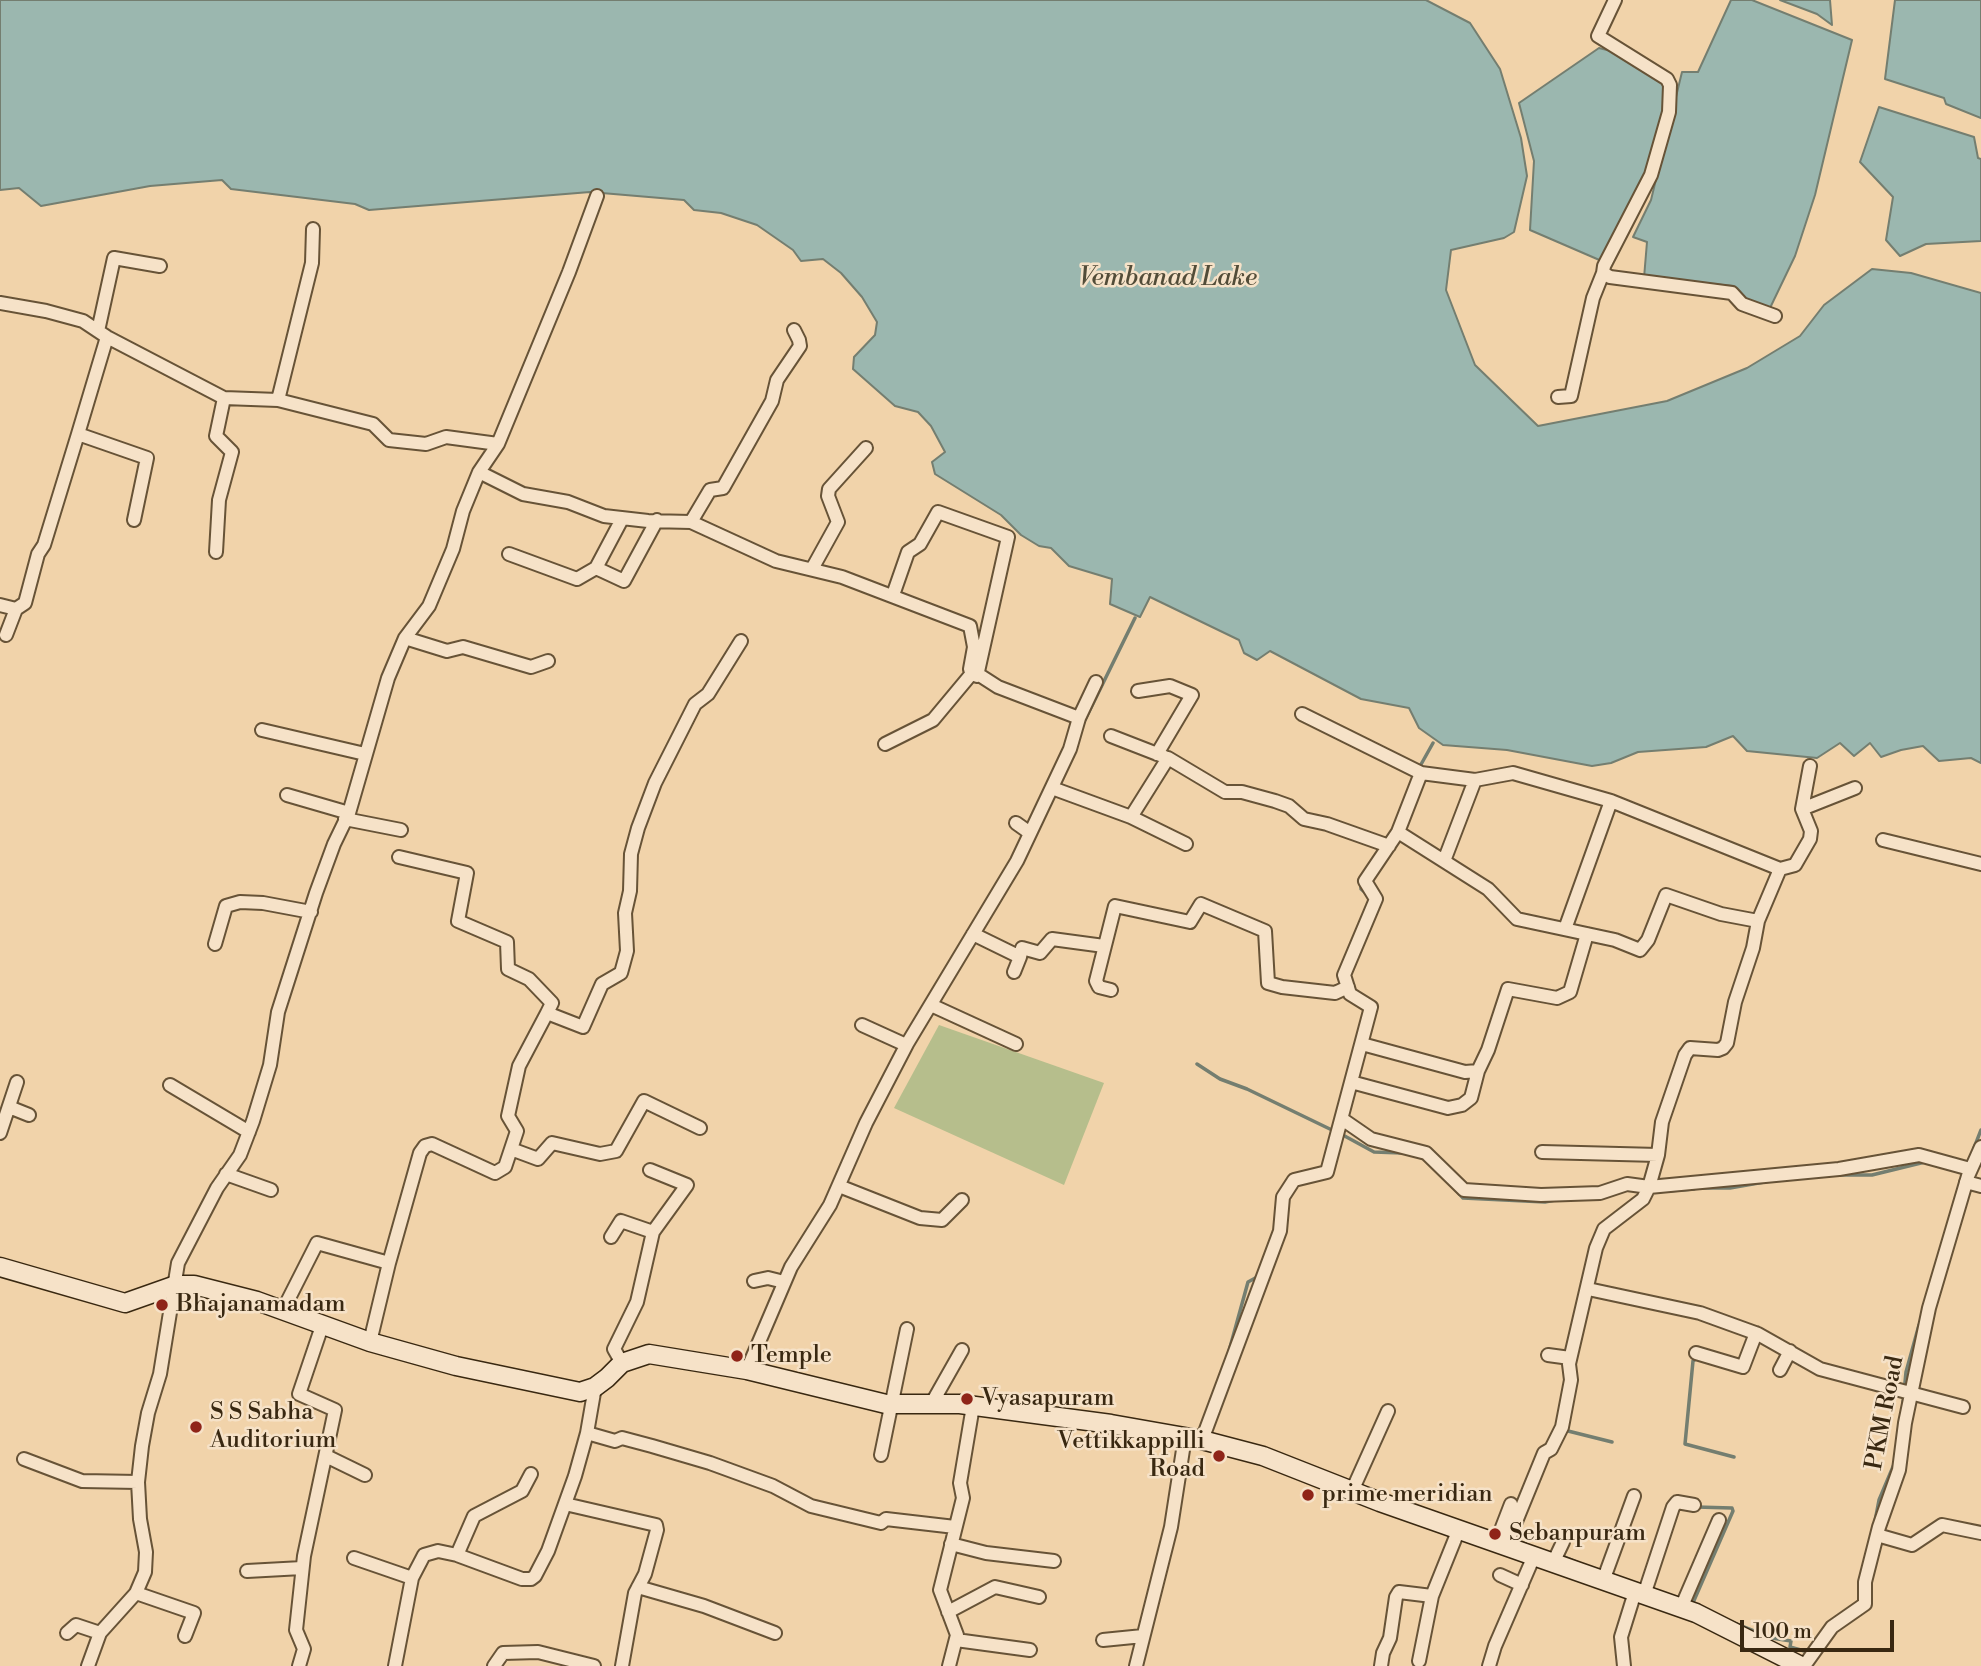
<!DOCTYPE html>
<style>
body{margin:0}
#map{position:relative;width:1981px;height:1666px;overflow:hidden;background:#f1d3aa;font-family:"Libre Bodoni",serif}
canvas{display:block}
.scale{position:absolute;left:1740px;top:1620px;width:154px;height:32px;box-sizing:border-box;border:4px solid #392811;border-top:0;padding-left:9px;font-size:21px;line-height:24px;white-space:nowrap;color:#392811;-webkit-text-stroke:5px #f6e2c8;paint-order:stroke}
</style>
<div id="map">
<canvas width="1981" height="1666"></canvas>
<div class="scale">100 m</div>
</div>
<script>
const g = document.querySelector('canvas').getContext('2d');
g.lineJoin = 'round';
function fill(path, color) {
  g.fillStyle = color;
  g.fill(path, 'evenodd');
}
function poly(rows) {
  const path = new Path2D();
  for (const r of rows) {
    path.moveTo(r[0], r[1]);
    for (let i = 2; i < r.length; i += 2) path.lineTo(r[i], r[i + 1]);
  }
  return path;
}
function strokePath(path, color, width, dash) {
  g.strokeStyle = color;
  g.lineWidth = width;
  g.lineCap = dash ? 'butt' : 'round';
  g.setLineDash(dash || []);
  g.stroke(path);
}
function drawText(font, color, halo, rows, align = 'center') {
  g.font = font + ' "Libre Bodoni",serif';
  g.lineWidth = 5;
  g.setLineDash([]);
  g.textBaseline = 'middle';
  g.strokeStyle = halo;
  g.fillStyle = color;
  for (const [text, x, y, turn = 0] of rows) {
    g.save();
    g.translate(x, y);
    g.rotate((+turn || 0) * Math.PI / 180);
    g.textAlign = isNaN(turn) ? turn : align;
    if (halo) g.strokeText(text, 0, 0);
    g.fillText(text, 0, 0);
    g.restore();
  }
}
fill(poly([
 [939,1025,1104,1083,1064,1185,894,1108]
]), '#b6be8c');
const water = poly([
 [0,0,1426,0,1470,23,1500,69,1521,138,1527,176,1514,232,1504,238,1451,250,1446,290,1475,365,1538,426,1667,401,1747,368,1800,336,1824,305,1872,269,1911,273,1981,293,1981,763,1971,758,1939,761,1923,746,1901,750,1881,757,1870,743,1854,756,1840,743,1817,758,1747,751,1733,736,1706,747,1638,752,1611,763,1592,766,1507,750,1443,745,1419,728,1409,708,1361,699,1270,651,1257,660,1244,653,1239,640,1150,597,1140,617,1110,604,1112,579,1069,566,1051,548,1039,546,1021,535,1001,515,935,474,932,462,945,452,931,426,918,412,895,406,853,369,854,357,875,335,877,322,862,297,841,273,823,259,801,261,793,250,757,225,721,213,694,210,684,200,590,192,369,210,355,204,231,189,222,180,150,186,41,206,19,188,0,190,0,0],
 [1731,0,1752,0,1852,40,1815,195,1795,256,1770,308,1747,301,1734,286,1644,278,1647,242,1633,237,1651,200,1682,72,1698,72,1731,0],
 [1780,0,1830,0,1832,25,1817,14,1780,0],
 [1895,0,1981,0,1981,118,1946,104,1944,98,1885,79,1895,0],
 [1599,48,1611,51,1666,81,1664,121,1651,169,1604,262,1530,230,1534,161,1519,103,1599,48],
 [1879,107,1974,137,1978,158,1981,159,1981,241,1926,244,1900,256,1886,240,1893,197,1860,162,1879,107]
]);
fill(water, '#9bb7af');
strokePath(water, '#747e70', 2);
strokePath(poly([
 [1082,726,1135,618],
 [1419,768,1433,743],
 [1361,882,1361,889,1368,895],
 [1197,1064,1220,1079,1247,1089,1334,1131],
 [1341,1134,1374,1152,1402,1153],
 [1974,1148,1981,1130],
 [1837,1175,1872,1175,1925,1162],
 [1453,1187,1463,1198,1545,1202,1555,1200],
 [1701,1188,1730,1188,1770,1181],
 [1653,1192,1694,1189],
 [1954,1203,1963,1174],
 [1229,1351,1248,1282,1259,1276],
 [1697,1358,1693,1361,1685,1444,1734,1457],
 [1903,1403,1906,1372,1919,1325],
 [1564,1430,1612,1442],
 [1875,1521,1879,1500,1895,1462],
 [1511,1538,1526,1544],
 [1560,1555,1579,1563],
 [1692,1605,1733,1511,1732,1508,1696,1507],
 [1732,1622,1772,1638,1791,1641,1790,1647,1808,1652,1810,1649]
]), '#747e70', 3.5);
const street = poly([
 [1615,0,1598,36,1667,79,1670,85,1669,112,1651,175,1604,266,1603,273,1610,277,1732,293,1742,304,1775,316],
 [0,303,46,311,83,321,107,337,224,398,278,400,373,424,389,440,426,444,446,437,498,444],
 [98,331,114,258,160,266],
 [107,337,78,434,147,458,134,520],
 [1558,397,1571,396,1593,298,1603,273],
 [278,400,312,263,313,229],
 [479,472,523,494,568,502,604,516,648,521,691,522,776,561,842,577,970,626,974,647,970,669,998,687,1079,718,1070,749,1017,861,907,1044,866,1123,830,1205,791,1267,747,1370],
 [691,522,710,490,723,488,772,401,777,380,800,346,799,340,794,330],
 [216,552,219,500,232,452,216,436,224,398],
 [509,554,577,579,596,568,622,519],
 [596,568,624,581,657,520],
 [812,569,838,522,828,496,829,489,866,448],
 [893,595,908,552,920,544,938,512,1008,537,977,676],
 [0,605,16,609,25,603,38,554,44,545,78,434],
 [6,635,16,609],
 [405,638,447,651,463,647,531,667,548,661],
 [1138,691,1170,686,1192,695,1157,754],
 [1302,714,1421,773,1475,780,1444,861],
 [1079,718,1096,682],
 [262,730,365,754],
 [1111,736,1165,757],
 [885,744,933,720,973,672],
 [1475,780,1513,773,1611,801,1780,869],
 [1052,788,1131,817,1168,758,1225,792,1242,792,1275,801,1289,806,1304,819,1327,824,1389,846],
 [287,795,349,813],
 [1802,809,1855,788],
 [1131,817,1186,844],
 [345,819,401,830],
 [1016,823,1030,833],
 [1398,832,1488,889,1517,919,1615,940,1640,950,1648,940,1666,895,1721,914,1758,921,1753,948,1735,1002,1727,1043,1723,1048,1718,1050,1690,1048,1685,1055,1662,1122,1658,1155,1649,1187,1643,1199,1604,1229,1596,1248,1569,1364,1571,1380,1562,1427,1551,1449,1544,1453,1506,1546],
 [1883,840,1981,864],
 [399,857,467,873,458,921,507,942,508,969,529,979,552,1003,547,1013],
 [1758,921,1780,869,1795,865,1810,839,1811,831,1802,809,1810,766],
 [1565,929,1611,801],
 [973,934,1020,957,1022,948,1040,953,1052,939,1104,946],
 [215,944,226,906,240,902,263,903,311,912],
 [1014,972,1020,957],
 [1111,990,1099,987,1096,981,1115,906,1190,922,1201,904,1265,931,1268,983,1282,987,1335,993,1348,987],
 [931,1005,1016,1044],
 [862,1025,906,1045],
 [1362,1044,1465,1072,1478,1071,1488,1050,1508,989,1557,998,1570,992,1587,934],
 [1351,1082,1448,1108,1462,1105,1471,1098,1478,1071],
 [170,1085,249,1132],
 [9,1107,29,1115],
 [1342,1119,1371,1139,1426,1153,1464,1190,1541,1195,1600,1193,1627,1184,1649,1187,1839,1169,1919,1155,1970,1169],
 [0,1133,17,1082],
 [511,1149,538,1159,552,1143,600,1154,616,1151,644,1101,700,1128],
 [1542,1152,1658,1155],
 [226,1174,271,1190],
 [1966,1182,1981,1186],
 [839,1186,920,1218,942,1220,962,1200],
 [611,1237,621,1221,653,1232,687,1185,650,1170],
 [754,1281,768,1278,784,1282],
 [1588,1289,1700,1313,1758,1334,1820,1369,1963,1407],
 [283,1310,317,1243,389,1263],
 [370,1342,389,1263,420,1153,425,1146,432,1144,495,1173,505,1167,517,1131,508,1116,519,1066,547,1013,583,1027,602,984,621,973,627,951,625,913,630,891,631,854,638,828,655,783,695,704,708,694,741,641],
 [1696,1353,1743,1367,1756,1333],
 [1548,1355,1570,1358],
 [622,1363,614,1349,637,1302,653,1232],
 [1780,1370,1790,1351],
 [932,1403,962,1350],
 [587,1433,615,1441,622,1438,652,1446,710,1463,773,1486,811,1506,881,1523,886,1519,955,1527],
 [1202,1440,1280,1231,1283,1197,1294,1180,1327,1172,1371,1007,1350,994,1344,975,1376,899,1365,881,1398,832,1421,773],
 [881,1455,907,1329],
 [326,1456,365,1475],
 [24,1459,82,1481,138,1482],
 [1352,1491,1388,1411],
 [565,1504,656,1525,657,1530,645,1574,635,1593,622,1666],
 [1877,1535,1912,1545,1942,1525,1981,1533],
 [1496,1543,1511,1504],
 [951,1544,986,1553,1054,1561],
 [457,1555,474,1516,522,1491,531,1474],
 [354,1558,412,1578],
 [1553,1563,1563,1542],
 [247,1571,302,1568],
 [1500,1575,1522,1585],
 [1603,1581,1634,1496],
 [638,1587,704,1606,775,1633],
 [136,1593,194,1613,185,1636],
 [1644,1595,1673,1507,1677,1502,1694,1505],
 [1681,1608,1719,1520],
 [948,1612,995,1587,1039,1597],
 [67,1633,76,1625,100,1633],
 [956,1640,1030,1650],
 [1103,1640,1143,1636],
 [1419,1661,1432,1596],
 [88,1666,100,1633,136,1593,145,1572,146,1552,140,1519,138,1482,142,1446,148,1413,160,1374,178,1263,217,1188,240,1155,253,1121,270,1065,278,1012,316,893,334,844,349,813,388,678,405,638,429,606,453,549,463,511,479,472,498,444,569,272,597,196],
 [299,1666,304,1649,296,1630,304,1556,335,1410,299,1394,322,1326],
 [395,1666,412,1578,424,1555,438,1551,457,1555,522,1579,531,1579,535,1576,548,1551,575,1476,587,1433,595,1387],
 [494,1666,503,1653,538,1652,594,1666],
 [949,1666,957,1635,940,1590,963,1498,960,1483,973,1406],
 [1136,1666,1171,1527,1185,1437],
 [1381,1666,1383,1653,1390,1638,1396,1597,1399,1592,1432,1596,1459,1529],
 [1489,1666,1495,1646,1534,1556],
 [1624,1666,1621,1637,1635,1592],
 [1804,1666,1832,1627,1865,1604,1865,1582,1879,1527,1899,1470,1905,1423,1929,1308,1968,1176,1981,1147]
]);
const secondary = poly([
 [0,1267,125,1303,176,1285,194,1285,257,1301,370,1342,456,1366,580,1392,595,1387,607,1378,622,1363,649,1354,747,1370,886,1404,960,1404,1111,1424,1202,1440,1263,1456,1380,1502,1696,1613,1801,1666]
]);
strokePath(street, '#675337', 16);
strokePath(secondary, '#392811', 21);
strokePath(street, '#f6e2c8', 12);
strokePath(secondary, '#f6e2c8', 18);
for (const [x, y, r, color] of [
 [162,1305,7,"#8f2418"],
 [737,1356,7,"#8f2418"],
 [967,1399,7,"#8f2418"],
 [196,1427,7,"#8f2418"],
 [1219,1456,7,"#8f2418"],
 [1308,1495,7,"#8f2418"],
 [1495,1534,7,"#8f2418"]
]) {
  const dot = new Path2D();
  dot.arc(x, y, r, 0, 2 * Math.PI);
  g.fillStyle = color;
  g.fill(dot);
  strokePath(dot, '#f6e2c8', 2.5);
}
drawText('24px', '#392811', '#f6e2c8', [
 ["Bhajanamadam",176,1305],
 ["Temple",751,1356],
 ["Vyasapuram",981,1399],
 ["S S Sabha",210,1413],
 ["Auditorium",210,1441],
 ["Vettikkappilli",1205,1442,"right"],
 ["Road",1205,1470,"right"],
 ["prime meridian",1322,1495],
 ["Sebanpuram",1509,1534]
], 'left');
drawText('24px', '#392811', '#f6e2c8', [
 ["PKM Road",1886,1413,-79]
]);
drawText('italic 26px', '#524c38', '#f6e2c8', [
 ["Vembanad Lake",1168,279]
]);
</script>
